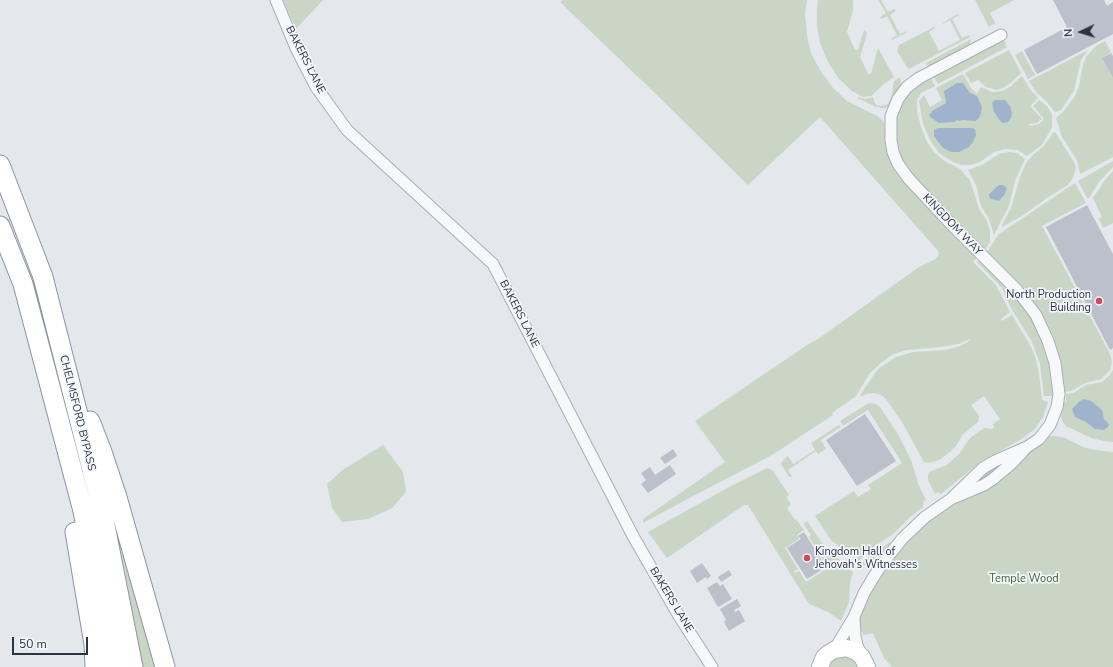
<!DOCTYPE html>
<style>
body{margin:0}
#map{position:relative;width:1113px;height:667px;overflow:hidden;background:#e4e7ec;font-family:"Nunito Sans",sans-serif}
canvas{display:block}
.north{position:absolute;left:1061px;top:12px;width:40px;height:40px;-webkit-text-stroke:3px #f4f6f9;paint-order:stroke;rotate:266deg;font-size:11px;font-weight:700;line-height:16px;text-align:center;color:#2b3445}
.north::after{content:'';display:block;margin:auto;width:14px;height:18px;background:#2b3445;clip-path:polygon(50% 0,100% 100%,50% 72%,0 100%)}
.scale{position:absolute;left:12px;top:637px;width:76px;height:18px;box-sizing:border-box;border:2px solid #2b3445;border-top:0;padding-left:5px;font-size:12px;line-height:14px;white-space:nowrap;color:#2b3445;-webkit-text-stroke:3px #f4f6f9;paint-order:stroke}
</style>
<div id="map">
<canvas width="1113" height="667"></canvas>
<div class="north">N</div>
<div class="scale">50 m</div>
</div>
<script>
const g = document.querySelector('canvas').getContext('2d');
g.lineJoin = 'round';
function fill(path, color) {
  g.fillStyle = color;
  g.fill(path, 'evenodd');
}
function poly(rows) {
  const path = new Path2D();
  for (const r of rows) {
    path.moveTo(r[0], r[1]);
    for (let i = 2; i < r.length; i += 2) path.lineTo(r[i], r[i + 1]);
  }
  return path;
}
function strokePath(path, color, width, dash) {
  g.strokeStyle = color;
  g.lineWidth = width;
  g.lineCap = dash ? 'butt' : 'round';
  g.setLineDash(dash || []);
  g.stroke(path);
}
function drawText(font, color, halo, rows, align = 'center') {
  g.font = font + ' "Nunito Sans",sans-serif';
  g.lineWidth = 3.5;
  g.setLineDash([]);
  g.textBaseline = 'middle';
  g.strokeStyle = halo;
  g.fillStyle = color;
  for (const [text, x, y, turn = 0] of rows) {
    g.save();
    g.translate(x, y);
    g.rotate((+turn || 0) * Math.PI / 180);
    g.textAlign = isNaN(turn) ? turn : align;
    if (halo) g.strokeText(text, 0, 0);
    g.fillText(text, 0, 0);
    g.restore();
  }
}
fill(poly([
 [283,0,323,0,296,29],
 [563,0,807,0,805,13,807,36,811,53,820,70,833,88,847,101,877,116,883,121,885,126,886,140,892,163,898,173,914,193,977,257,973,262,996,285,1010,312,1001,319,1002,321,1012,315,1030,345,1035,356,1039,373,1042,400,1048,402,1043,417,1035,429,1020,440,979,463,941,494,938,492,935,494,928,480,928,475,929,472,947,465,959,454,970,438,984,428,992,429,994,427,993,424,1000,419,984,396,971,405,979,416,978,422,963,434,956,446,951,451,939,460,929,463,924,462,902,422,886,399,881,395,874,393,866,394,861,397,860,395,878,369,896,357,913,352,946,350,960,346,971,340,970,339,959,344,941,347,907,350,893,354,881,363,870,373,856,396,832,413,833,415,772,455,697,494,643,523,643,519,725,462,695,421,807,345,818,339,919,267,936,259,938,256,939,252,820,117,748,185,660,98,560,2],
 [818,0,853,0,853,10,847,32,855,50,858,50,864,30,867,33,860,57,868,74,871,74,878,48,894,77,884,84,871,96,863,97,852,91,839,79,828,62,820,43,817,27,817,10],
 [878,0,881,0,888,12,894,9,896,11,890,15,900,34,906,31,906,33,892,40,891,39,897,35,887,16,881,19,880,17,886,13],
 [975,0,1014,0,990,13,995,23,989,27],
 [957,14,959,15,952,19,962,38,969,35,970,37,909,69,907,67,897,51,899,45,934,27,935,28,929,32,939,51,960,40,950,20,943,24,943,23],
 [971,39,970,45,928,67,926,63],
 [1003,39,1007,47,938,84,933,76],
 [1105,41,1111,52,1102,58,1113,78,1113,157,1080,174,1077,160,1062,137,1056,118,1064,111,1075,96,1079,86,1083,65,1086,57,1096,46],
 [1009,50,1021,73,1014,80,1005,87,997,90,986,87,978,80,971,83,965,73],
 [1088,50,1081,60,1074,91,1061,110,1055,112,1047,102,1036,92,1029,81],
 [1022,51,1035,75,1028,79,1015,55],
 [963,74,971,88,977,94,981,87,992,92,1003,91,1011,86,1022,76,1030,89,1038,98,1032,104,1031,107,1042,119,1037,123,1029,124,1029,126,1039,124,1044,119,1033,106,1039,100,1047,106,1052,114,1052,127,1042,145,1027,156,1018,150,1005,149,994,152,980,162,970,165,962,165,953,162,939,153,930,140,923,124,919,101,924,95,930,107,942,100,936,88],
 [900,77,901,82,900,87,890,105,886,108,882,108,874,106,857,98,858,97,864,99,873,97,874,101,876,105,881,106,886,105,889,102,892,95,894,81],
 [931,78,935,86,921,93,917,100,917,111,921,127,927,142,934,152,943,160,960,169,970,180,979,209,986,219,990,230,990,242,985,250,910,174,904,164,898,151,896,129,898,113,902,103,913,89],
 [1055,132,1074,162,1076,168,1073,178,1068,185,1047,198,1022,216,1002,227,1002,225,1011,208,1020,177,1026,163,1033,155,1044,146,1053,133],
 [1009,152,1017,153,1025,159,1015,181,1009,206,994,235,989,219,981,206,976,185,968,170,982,165,999,154],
 [1113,161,1113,167,1099,182,1089,198,1087,198,1078,181],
 [1113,171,1113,223,1103,228,1099,219,1102,217,1093,198,1105,180],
 [1075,183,1086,203,1042,226,1110,354,1112,362,1110,370,1101,379,1085,383,1071,391,1064,392,1059,356,1053,336,1044,317,1034,302,1023,287,987,252,999,234],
 [979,260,1010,289,1034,322,1042,339,1049,360,1053,396,1044,396,1040,364,1032,342,1011,308,1002,288,977,262],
 [1113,370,1113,442,1104,441,1091,438,1066,426,1063,422,1061,417,1064,402,1066,402,1066,394,1073,393,1086,385,1102,382,1109,376],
 [871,403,876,404,880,407,899,436,911,460,919,486,926,500,923,502,923,507,910,517,892,535,870,549,858,562,831,540,815,516,854,491,858,497,871,489,868,485,902,463,868,410,843,426,840,421,867,404],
 [839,425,841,427,821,440,826,449,818,454,816,451,788,470,792,477,789,477,781,464,783,460,788,456,793,464,795,463,815,450,811,443],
 [1051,436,1063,437,1083,447,1095,450,1113,452,1113,667,892,667,884,658,873,633,863,635,863,632,858,632,858,624,861,613,870,593,891,560,918,530,936,515,1019,462,1043,441],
 [383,445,403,472,406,492,392,508,368,519,342,522,332,508,327,484,344,469],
 [767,468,770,469,773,471,789,495,786,497,791,504,787,508,795,520,796,519,804,530,797,535,799,539,785,548,798,569,794,571,795,573,799,571,806,582,828,568,809,537,811,535,804,525,804,523,807,521,824,546,853,572,850,583,849,602,841,621,828,612,809,604,748,505,744,505,667,558,648,532,731,486],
 [892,541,876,563,869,566,861,565,868,557],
 [125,552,159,667,143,667,122,555],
 [835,656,851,656,860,667,826,667]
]), '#c9d6c5');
fill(poly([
 [957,83,963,83,970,93,977,96,982,107,981,114,978,119,975,121,963,120,959,121,957,120,954,122,939,123,930,117,929,114,931,114,932,111,946,103,944,91],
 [995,100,1005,100,1010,106,1012,113,1011,118,1008,122,1003,123,1000,121,994,112,992,103],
 [938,128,972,128,975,129,976,135,973,142,969,147,959,152,951,152,943,148,934,136,934,130],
 [999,185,1003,185,1007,188,1005,194,999,201,991,199,989,197,989,194],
 [1084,399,1091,401,1102,410,1104,419,1109,424,1108,427,1104,430,1095,429,1086,422,1075,417,1072,409,1080,401]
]), '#9fb4cc');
fill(poly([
 [1053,0,1104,0,1107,6,1113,2,1113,34,1037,74,1024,50,1067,27],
 [1111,53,1113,56,1113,78,1102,58],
 [1087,205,1113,254,1113,348,1110,350,1046,227],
 [865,414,896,461,857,486,826,440],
 [673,449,677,456,665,464,660,458],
 [670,465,676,474,648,493,641,484,646,480,641,473,650,467,655,475],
 [994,466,998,471,981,481,978,476],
 [804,532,826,567,807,579,787,548,801,539,798,536],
 [702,563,711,576,707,579,706,577,697,583,690,571],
 [729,570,732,575,721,582,718,577],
 [717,582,720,586,723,584,732,599,718,607,707,588],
 [737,599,741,606,734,610,735,612,739,610,745,621,729,631,724,622,726,620,720,609]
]), '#bbc0ca');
const minor = poly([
 [276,0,296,48,316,87,347,130,493,264,633,536,679,616,712,667],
 [953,498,984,485,993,479,1012,463,1025,449],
 [854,618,855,636,857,645,862,657],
 [834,650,854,617,864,593,873,578,882,564,902,539,925,517,951,499,983,468,995,461,1027,447,1039,439,1050,425,1057,407,1059,394,1055,363,1048,341,1036,315,1017,290,951,224,909,179,898,164,893,152,891,140,891,116,898,99,907,87,919,78,1001,35]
]);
const secondary = poly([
 [820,667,824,657,829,653,834,650,847,648,858,653,862,657,867,667]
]);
const trunk = poly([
 [0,165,43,277,101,505,133,667],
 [0,226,23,284,83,511,114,667],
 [90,421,102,452,117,497,165,667],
 [75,532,94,644,95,667]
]);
strokePath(minor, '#a9aeb7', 13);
strokePath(secondary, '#a9aeb7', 18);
strokePath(trunk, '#8b94a3', 21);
strokePath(minor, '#f7f8fa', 11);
strokePath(secondary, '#fff', 16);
strokePath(trunk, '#fff', 19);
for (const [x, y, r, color] of [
 [1099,301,4,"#d1495b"],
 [807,558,4,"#d1495b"]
]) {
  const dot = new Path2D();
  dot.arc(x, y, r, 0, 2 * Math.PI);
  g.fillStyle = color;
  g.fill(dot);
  strokePath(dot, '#f4f6f9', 1.5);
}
drawText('11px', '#2b3445', '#f4f6f9', [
 ["BAKERS LANE",305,60,63],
 ["KINGDOM WAY",952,225,46],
 ["BAKERS LANE",519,314,63],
 ["CHELMSFORD BYPASS",77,413,76],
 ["BAKERS LANE",671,600,59]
]);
drawText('11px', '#2b3445', '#f4f6f9', [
 ["North Production",1091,295],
 ["Building",1091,308],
 ["Kingdom Hall of",815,552,"left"],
 ["Jehovah's Witnesses",815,565,"left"]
], 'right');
drawText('11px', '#3f6138', '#f4f6f9', [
 ["Temple Wood",1024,579]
]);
</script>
